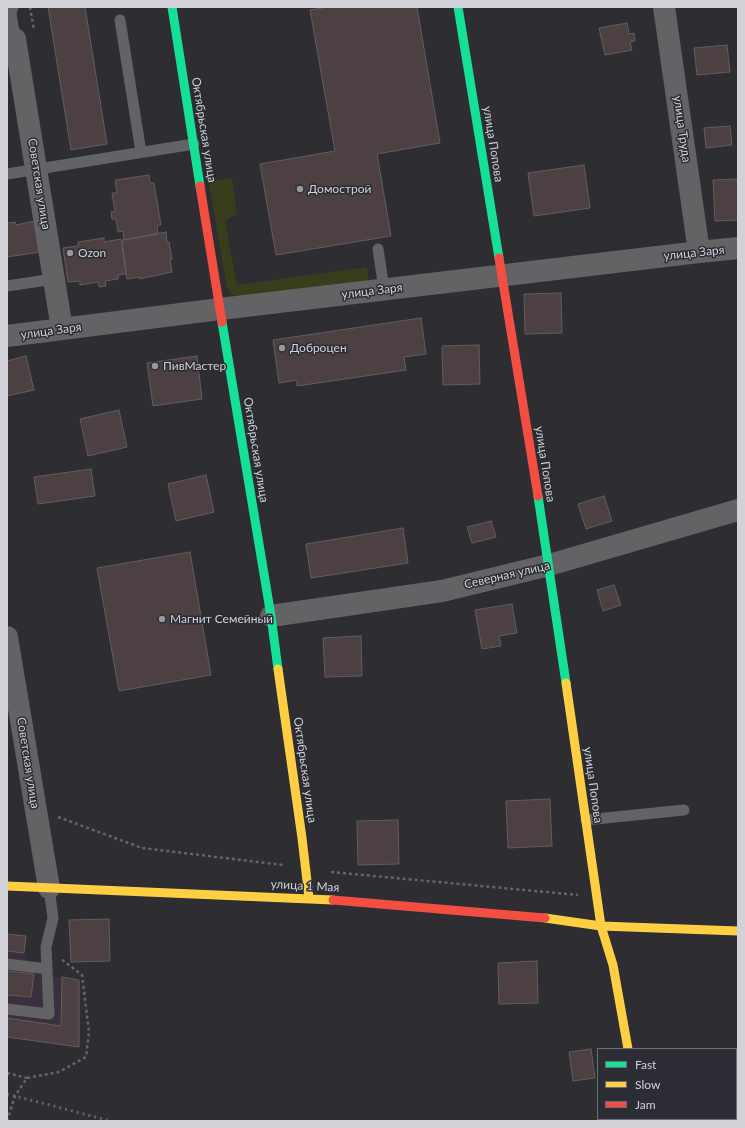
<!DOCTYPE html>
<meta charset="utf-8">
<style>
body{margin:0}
#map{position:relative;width:745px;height:1128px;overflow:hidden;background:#2d2d32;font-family:Lato,sans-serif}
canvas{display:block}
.frame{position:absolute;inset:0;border:8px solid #d1d1d7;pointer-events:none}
.legend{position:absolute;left:597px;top:1048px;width:140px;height:72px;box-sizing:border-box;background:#2b2c34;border:1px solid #6d6e75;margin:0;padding:5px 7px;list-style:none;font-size:12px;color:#d1d1d7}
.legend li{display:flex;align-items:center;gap:8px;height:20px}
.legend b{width:20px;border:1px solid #6d6e75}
</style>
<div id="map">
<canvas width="745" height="1128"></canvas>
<div class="frame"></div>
<ul class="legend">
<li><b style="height:5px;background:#16e098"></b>Fast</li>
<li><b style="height:5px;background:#ffcf43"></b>Slow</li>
<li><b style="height:5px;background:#f24e42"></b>Jam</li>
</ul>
</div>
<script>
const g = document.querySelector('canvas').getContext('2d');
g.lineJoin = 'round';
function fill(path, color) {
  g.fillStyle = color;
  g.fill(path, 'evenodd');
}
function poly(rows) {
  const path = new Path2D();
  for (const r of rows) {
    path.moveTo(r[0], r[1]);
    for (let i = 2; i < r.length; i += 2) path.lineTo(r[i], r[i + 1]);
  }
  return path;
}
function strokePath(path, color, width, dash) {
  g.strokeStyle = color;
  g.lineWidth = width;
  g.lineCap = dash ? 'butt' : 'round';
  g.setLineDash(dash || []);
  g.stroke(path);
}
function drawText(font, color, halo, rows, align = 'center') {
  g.font = font + ' Lato,sans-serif';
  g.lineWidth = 3;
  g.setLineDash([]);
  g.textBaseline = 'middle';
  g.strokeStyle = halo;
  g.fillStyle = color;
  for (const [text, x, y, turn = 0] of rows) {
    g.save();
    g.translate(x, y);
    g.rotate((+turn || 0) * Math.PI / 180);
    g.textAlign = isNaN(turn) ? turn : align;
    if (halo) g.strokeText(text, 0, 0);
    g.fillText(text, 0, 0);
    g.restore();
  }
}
fill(poly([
 [7,934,26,936,24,953,34,974,79,980,79,1047,7,1037]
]), '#3a2f3c');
fill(poly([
 [232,178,237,214,225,221,237,285,367,267,369,284,240,299,232,294,227,288,209,184,211,181]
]), '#3a3d1c');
const building = poly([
 [48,7,85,7,107,144,71,150,48,7],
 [328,7,417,7,440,143,377,154,391,236,276,255,260,164,335,151,310,10,328,7],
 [627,23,629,34,634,33,635,41,630,42,632,50,605,55,599,28,627,23],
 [727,45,730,72,697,75,694,48,727,45],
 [730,126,732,145,706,148,704,128,730,126],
 [584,165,590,208,534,216,528,173,584,165],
 [149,175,150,183,154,183,161,225,157,226,158,234,124,240,123,231,118,232,116,219,112,219,111,212,115,211,112,193,117,193,115,180,149,175],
 [738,179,738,220,715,221,713,180,738,179],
 [35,221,40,252,7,257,7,223,15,222,16,225,35,221],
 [166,232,167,243,169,242,172,259,170,259,172,272,140,279,140,277,127,279,122,240,166,232],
 [104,238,104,242,121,239,126,274,118,275,118,279,105,281,106,286,99,287,98,282,80,285,80,281,68,282,63,248,78,246,78,242,104,238],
 [561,293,562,333,525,334,524,294,561,293],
 [421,318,426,354,404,357,406,370,297,386,297,380,279,383,273,340,421,318],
 [479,345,480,384,443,385,442,346,479,345],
 [26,356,34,390,7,396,7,361,26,356],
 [197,356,202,399,153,406,147,363,197,356],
 [119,410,127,447,88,456,80,419,119,410],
 [91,469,95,496,38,504,34,477,91,469],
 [206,475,214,512,176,521,168,484,206,475],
 [604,496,612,521,586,529,578,504,604,496],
 [491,521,496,537,472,543,467,527,491,521],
 [403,528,408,563,311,578,306,544,403,528],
 [190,552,211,675,119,691,97,568,190,552],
 [614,585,621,605,603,611,597,590,614,585],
 [512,604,517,633,499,636,501,646,482,649,475,610,512,604],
 [361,636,362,676,325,677,323,638,361,636],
 [550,799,552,846,508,848,506,801,550,799],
 [398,820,399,864,358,865,357,821,398,820],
 [109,919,110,961,71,962,69,920,109,919],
 [7,934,26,936,24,953,7,951,7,934],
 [537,961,538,1003,499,1004,498,963,537,961],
 [7,971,34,974,31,997,7,995,7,971],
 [62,977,79,980,79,1047,7,1037,7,1018,61,1026,62,977],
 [591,1049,595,1078,573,1081,569,1052,591,1049],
 [689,1119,731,1119,731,1121,689,1121,689,1119]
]);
fill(building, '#4c4042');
strokePath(building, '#615e60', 1);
strokePath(poly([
 [30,7,34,30],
 [58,817,142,848,283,865],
 [331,872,578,895],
 [7,1073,27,1078],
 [7,1121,15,1096,27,1078,59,1072,86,1057,89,1032,82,975,61,959]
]), '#666668', 2.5, [3, 3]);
strokePath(poly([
 [120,20,141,152],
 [12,40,15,39,11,13,13,7],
 [7,174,194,144],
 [378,249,384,289],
 [7,286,54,279],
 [586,820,684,810],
 [7,964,47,969],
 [7,1009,49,1014,46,947,53,918,49,888]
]), '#636365', 11);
strokePath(poly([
 [664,7,699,252],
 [15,39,62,329],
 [7,336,220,309,699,252,738,248],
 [271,616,442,591,549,565,738,510],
 [7,637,49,888]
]), '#636365', 22);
strokePath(poly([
 [172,7,200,186],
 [458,7,499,258],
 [222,322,271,616,278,669],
 [538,496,566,683]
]), '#16e098', 9);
strokePath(poly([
 [278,669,302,838,309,898],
 [566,683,601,926,738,931],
 [7,886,333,900],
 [545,918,601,926,613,965,628,1049]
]), '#ffcf43', 9);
strokePath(poly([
 [200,186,222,322],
 [499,258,538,496],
 [333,900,545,918],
 [641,1119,641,1121]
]), '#f24e42', 9);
strokePath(poly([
 [7,1094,111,1121]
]), '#656568', 3, [2, 4]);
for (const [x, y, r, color] of [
 [300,189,4,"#98989d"],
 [70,253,4,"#98989d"],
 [282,348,4,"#98989d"],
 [155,366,4,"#98989d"],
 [162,619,4,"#98989d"]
]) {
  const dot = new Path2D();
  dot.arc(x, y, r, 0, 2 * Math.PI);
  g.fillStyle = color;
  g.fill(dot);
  strokePath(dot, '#2b2c34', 1.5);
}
drawText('12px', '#d1d1d7', '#2b2c34', [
 ["улица Труда",682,129,82],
 ["Октябрьская улица",204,130,81],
 ["улица Попова",493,144,81],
 ["Советская улица",39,184,81],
 ["улица Заря",694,253,-6],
 ["улица Заря",372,291,-7],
 ["улица Заря",51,331,-8],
 ["Октябрьская улица",256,450,81],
 ["улица Попова",545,464,81],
 ["Северная улица",507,575,-13],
 ["Советская улица",28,763,81],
 ["Октябрьская улица",305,770,82],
 ["улица Попова",593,785,82],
 ["улица 1 Мая",305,886,3]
]);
drawText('12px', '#d1d1d7', '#2b2c34', [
 ["Домострой",308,189],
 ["Ozon",78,253],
 ["Доброцен",290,348],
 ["ПивМастер",163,366],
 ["Магнит Семейный",170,619]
], 'left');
</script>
